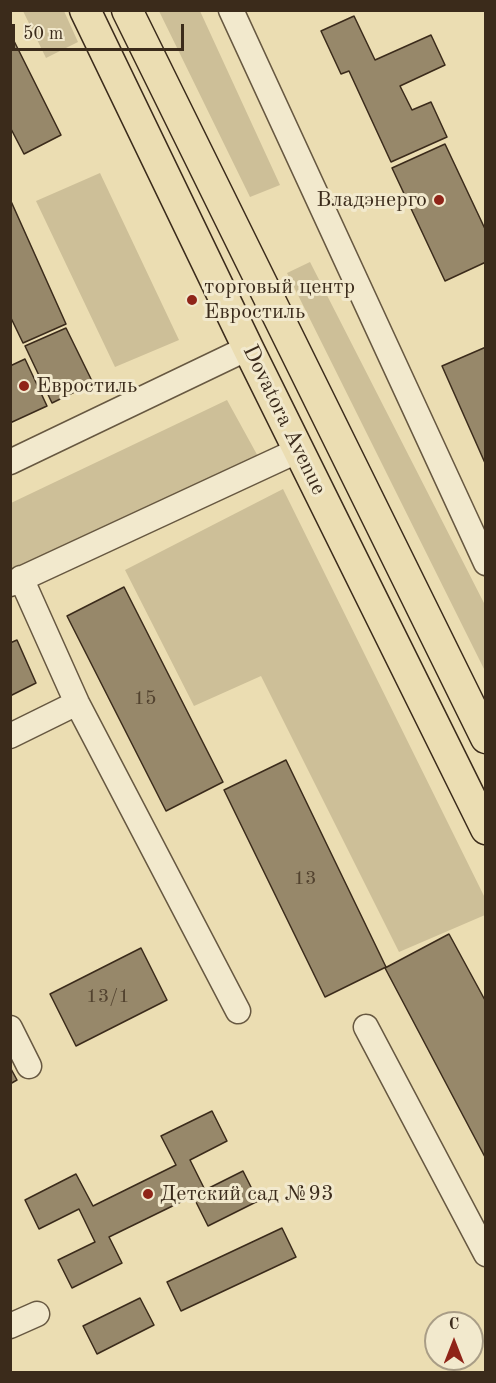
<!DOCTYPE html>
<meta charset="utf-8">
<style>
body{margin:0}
#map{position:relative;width:496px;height:1383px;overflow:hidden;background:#ebddb2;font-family:"Old Standard TT",serif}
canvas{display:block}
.frame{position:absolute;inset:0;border:12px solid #3b2b1b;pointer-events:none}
.north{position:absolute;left:424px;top:1311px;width:60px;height:60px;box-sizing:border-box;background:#f2e9cd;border:2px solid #a99d86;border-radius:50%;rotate:0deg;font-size:16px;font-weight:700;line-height:24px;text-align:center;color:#3b2b1b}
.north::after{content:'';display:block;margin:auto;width:21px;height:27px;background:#8f2418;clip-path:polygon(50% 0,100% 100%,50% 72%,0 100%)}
.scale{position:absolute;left:12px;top:24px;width:172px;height:27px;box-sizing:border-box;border:3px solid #3b2b1b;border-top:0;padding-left:8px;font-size:18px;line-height:21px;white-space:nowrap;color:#3b2b1b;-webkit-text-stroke:4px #f2e9cd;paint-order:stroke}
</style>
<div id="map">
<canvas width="496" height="1383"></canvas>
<div class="frame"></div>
<div class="north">С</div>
<div class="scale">50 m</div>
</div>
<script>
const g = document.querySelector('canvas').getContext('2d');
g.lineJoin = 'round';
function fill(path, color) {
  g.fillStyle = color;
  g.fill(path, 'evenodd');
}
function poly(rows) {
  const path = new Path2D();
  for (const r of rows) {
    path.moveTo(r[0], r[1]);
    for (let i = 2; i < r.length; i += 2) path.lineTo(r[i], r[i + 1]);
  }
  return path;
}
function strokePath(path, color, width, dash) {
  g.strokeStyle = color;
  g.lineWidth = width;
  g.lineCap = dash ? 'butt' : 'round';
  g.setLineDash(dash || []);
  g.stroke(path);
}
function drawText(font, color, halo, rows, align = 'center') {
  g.font = font + ' "Old Standard TT",serif';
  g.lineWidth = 6;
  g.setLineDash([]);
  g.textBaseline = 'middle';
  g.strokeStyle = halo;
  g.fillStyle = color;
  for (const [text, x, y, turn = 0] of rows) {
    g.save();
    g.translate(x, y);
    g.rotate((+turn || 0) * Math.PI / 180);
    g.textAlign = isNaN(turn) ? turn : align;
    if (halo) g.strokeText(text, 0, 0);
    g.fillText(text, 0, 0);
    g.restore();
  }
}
fill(poly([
 [23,11,64,11,78,42,46,58],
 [159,11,200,11,280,185,250,197],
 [100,173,179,340,115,367,36,201],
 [310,262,485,605,485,671,287,273],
 [227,400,260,460,11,579,11,503],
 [283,489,485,898,485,915,399,952,261,676,194,706,125,570]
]), '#cdbf98');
const building = poly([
 [354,16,375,60,431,35,445,65,400,86,412,110,431,102,447,137,391,162,349,71,341,74,321,31,354,16],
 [10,33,61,135,24,154,10,127,10,33],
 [445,144,486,231,486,262,445,281,392,168,445,144],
 [10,199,66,324,23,343,10,316,10,199],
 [66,328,93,383,52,403,25,346,66,328],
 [486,347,486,463,485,463,442,366,486,347],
 [25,359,47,406,10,423,10,366,25,359],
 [124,587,223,782,166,811,67,616,124,587],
 [17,640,36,683,10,696,10,643,17,640],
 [286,760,386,967,325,997,224,790,286,760],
 [449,934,486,1002,486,1159,385,968,449,934],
 [141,948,167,1000,76,1046,50,994,141,948],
 [10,1067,17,1080,10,1084,10,1067],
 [212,1111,227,1141,190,1160,205,1190,243,1171,258,1201,208,1226,193,1196,109,1237,122,1263,72,1288,58,1260,95,1242,79,1209,39,1229,25,1200,76,1174,93,1206,176,1165,161,1136,212,1111],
 [282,1228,296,1257,181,1311,167,1282,282,1228],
 [140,1298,154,1325,97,1354,83,1326,140,1298]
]);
fill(building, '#97886a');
strokePath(building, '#3b2b1b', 1.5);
const minor = poly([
 [231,10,486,563],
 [10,462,248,348],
 [21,578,77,703,238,1011],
 [10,584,299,450],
 [10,736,77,703],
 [366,1027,486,1254],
 [10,1028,29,1066],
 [10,1326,37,1314]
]);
const major = poly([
 [85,10,248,348,486,829],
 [127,10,486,738]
]);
strokePath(minor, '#675841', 27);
strokePath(major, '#3b2b1b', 33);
strokePath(minor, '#f2e9cd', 24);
strokePath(major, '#ebddb2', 30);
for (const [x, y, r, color] of [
 [439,200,6,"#8f2418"],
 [192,300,6,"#8f2418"],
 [24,386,6,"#8f2418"],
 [148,1194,6,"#8f2418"]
]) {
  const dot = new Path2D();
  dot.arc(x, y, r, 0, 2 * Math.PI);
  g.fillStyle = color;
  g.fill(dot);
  strokePath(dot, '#f2e9cd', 2);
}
drawText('20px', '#52422f', null, [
 ["15",145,699],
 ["13",305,879],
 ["13/1",108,997]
]);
drawText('22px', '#3b2b1b', '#f2e9cd', [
 ["Владэнерго",427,200,"right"],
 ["торговый центр",204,287],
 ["Евростиль",204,312],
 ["Евростиль",36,386],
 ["Детский сад №93",160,1194]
], 'left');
drawText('22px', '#3b2b1b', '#f2e9cd', [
 ["Dovatora Avenue",284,420,64]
]);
</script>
